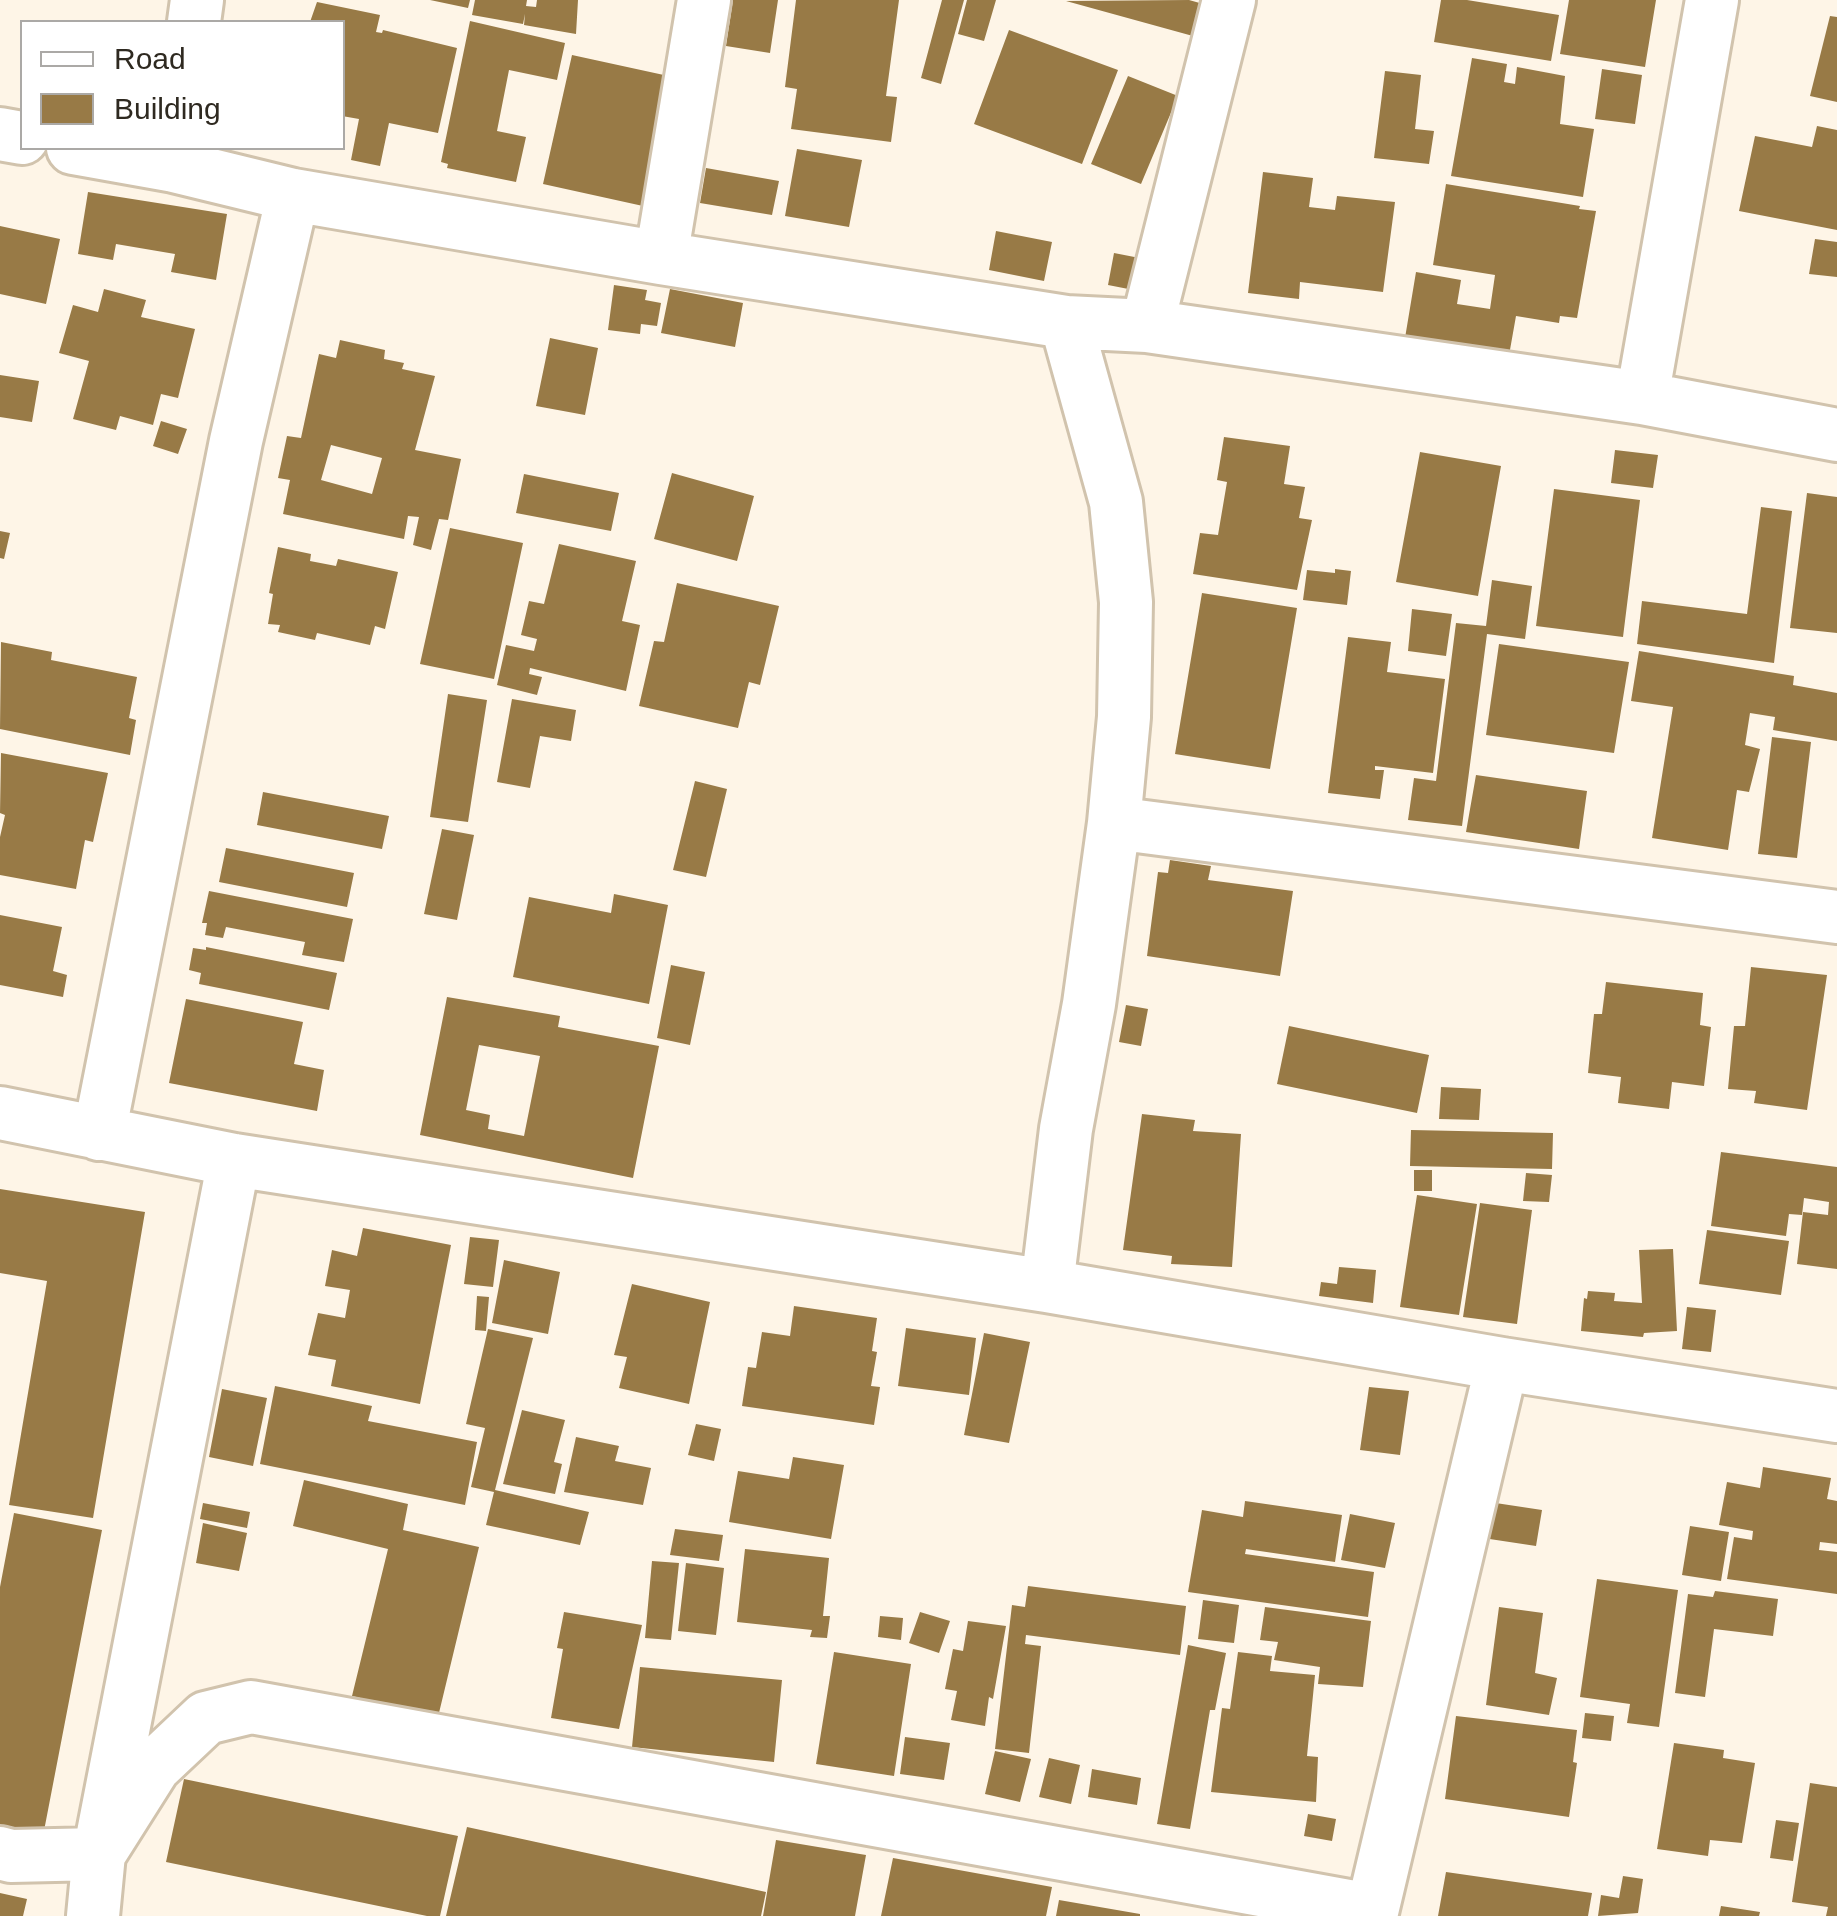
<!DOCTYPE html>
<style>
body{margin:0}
#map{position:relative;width:1837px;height:1916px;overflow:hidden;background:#fef5e7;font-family:Helvetica,sans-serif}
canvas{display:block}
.legend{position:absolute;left:20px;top:20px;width:325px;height:130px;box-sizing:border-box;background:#fff;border:2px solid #aba9a6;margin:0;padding:12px 18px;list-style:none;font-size:30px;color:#2e2920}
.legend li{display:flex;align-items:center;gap:20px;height:50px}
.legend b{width:50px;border:2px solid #aba9a6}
</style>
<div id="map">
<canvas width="1837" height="1916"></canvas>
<ul class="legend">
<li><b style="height:12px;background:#fff"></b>Road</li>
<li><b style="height:28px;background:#987a46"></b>Building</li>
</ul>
</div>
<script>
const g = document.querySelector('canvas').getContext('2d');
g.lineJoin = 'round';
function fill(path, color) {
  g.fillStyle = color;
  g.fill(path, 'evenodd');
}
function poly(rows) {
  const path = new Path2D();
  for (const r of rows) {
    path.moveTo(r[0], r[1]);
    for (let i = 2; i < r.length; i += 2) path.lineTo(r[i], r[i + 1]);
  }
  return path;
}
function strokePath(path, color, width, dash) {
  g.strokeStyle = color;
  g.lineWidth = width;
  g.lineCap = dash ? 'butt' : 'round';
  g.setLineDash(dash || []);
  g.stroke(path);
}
fill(poly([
 [430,0,470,0,468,8],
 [475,0,527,0,526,6,536,7,537,0,578,0,576,34,524,25,525,14,523,24,472,15],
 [733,0,778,0,770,53,726,46],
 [796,0,899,0,886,96,897,97,891,142,791,129,797,89,785,87],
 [942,0,964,0,941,84,921,78],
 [967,0,996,0,984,41,958,34],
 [1189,0,1221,9,1211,41,1066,1],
 [1441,0,1467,0,1559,15,1551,61,1434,42],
 [1569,0,1656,0,1645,67,1560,54],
 [317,2,380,15,376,32,382,33,383,30,457,48,438,133,389,123,380,166,351,160,359,119,342,116,342,22,310,22],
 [1830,16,1837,17,1837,102,1810,96],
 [470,21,565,43,557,80,509,70,497,131,526,137,516,182,447,168,448,164,441,162],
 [1009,30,1118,70,1082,164,974,124],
 [572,55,673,77,643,206,543,184],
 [1472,58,1507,64,1504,82,1515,84,1517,67,1565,76,1560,124,1594,129,1583,197,1451,176],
 [1602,69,1642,75,1635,124,1595,119],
 [1385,71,1421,75,1415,129,1434,131,1429,164,1374,158],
 [1128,76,1178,96,1141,184,1091,164],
 [1817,126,1837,130,1837,230,1739,211,1755,136,1812,147],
 [797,149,862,160,849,227,785,216],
 [706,168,779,181,772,215,700,203],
 [1263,172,1313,178,1309,207,1335,210,1337,196,1395,202,1383,292,1300,282,1299,299,1248,293],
 [1446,184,1580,206,1579,209,1596,211,1577,318,1560,316,1559,323,1516,316,1508,361,1404,344,1416,272,1461,280,1457,304,1490,309,1495,275,1433,265],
 [88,192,227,214,216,280,171,272,175,254,116,244,113,260,78,254],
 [0,226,60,239,46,304,0,294],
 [996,231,1052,242,1044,281,989,270],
 [1815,239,1837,242,1837,277,1809,274],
 [1114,253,1160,262,1154,294,1108,285],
 [614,285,647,290,645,300,661,303,657,326,641,324,640,334,608,330],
 [104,289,146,300,141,317,195,329,178,398,161,394,153,425,120,416,116,430,73,419,89,361,59,353,73,305,98,312],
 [670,289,743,303,735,347,661,333],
 [550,338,598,348,585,415,536,406],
 [340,340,385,350,384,359,404,363,402,369,435,376,415,450,461,459,448,520,439,519,431,550,413,545,419,517,408,516,404,539,283,514,290,480,278,478,287,436,301,438,319,354,336,358],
 [331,445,382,458,372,494,321,480],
 [0,375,39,381,32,422,0,417],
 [161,421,187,429,178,454,153,446],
 [1224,437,1290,446,1284,484,1305,487,1299,518,1312,520,1297,590,1193,574,1200,533,1218,535,1227,482,1217,480],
 [1615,450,1658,455,1653,488,1611,483],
 [1420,452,1501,466,1478,596,1396,582],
 [672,473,754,496,737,561,654,539],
 [524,474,619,493,611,531,516,513],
 [1554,489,1640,500,1623,637,1536,626],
 [1807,493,1837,497,1837,633,1790,628],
 [1761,507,1792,511,1774,663,1637,644,1642,601,1747,614],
 [450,528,523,543,494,679,420,664],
 [0,531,10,533,4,559,0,558],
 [559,544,636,561,622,621,640,625,626,691,530,668,529,674,542,677,537,695,497,685,506,645,534,651,537,639,521,635,529,601,544,604],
 [278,547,311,554,310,561,336,566,338,559,398,572,385,629,375,626,370,645,317,633,315,640,278,632,280,625,268,624,273,594,269,593],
 [1335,569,1351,571,1347,605,1303,600,1307,570,1335,573],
 [1492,580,1532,586,1525,639,1487,634,1462,826,1408,820,1414,778,1436,781,1456,623,1486,626],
 [677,583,779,606,760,685,749,682,738,728,639,706,654,641,664,642],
 [1202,593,1297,608,1270,769,1175,754],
 [1412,609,1452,614,1446,656,1408,651],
 [1348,637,1391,642,1387,672,1445,679,1433,773,1375,766,1375,770,1384,770,1380,799,1328,793],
 [1,642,52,652,51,660,137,677,129,718,136,720,130,755,0,729],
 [1499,644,1629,662,1614,753,1486,735],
 [1639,651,1794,676,1793,685,1837,693,1837,741,1773,730,1775,717,1750,713,1745,745,1760,749,1749,792,1737,790,1728,850,1652,838,1673,707,1631,701],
 [448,694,487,700,468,822,430,817],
 [512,699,576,710,571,741,540,736,530,788,497,782],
 [1772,737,1811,742,1797,858,1758,854],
 [1,753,108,773,93,842,85,840,76,889,0,875,0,837,5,815,0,813],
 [1476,775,1587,791,1579,849,1466,832],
 [695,781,727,789,706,877,673,870],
 [263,792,389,816,382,849,257,825],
 [442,829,474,835,457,920,424,914],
 [226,848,354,873,347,907,219,882],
 [1170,860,1211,866,1208,880,1293,891,1280,976,1147,956,1158,872,1168,873],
 [209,891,353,919,344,962,302,955,305,942,226,927,223,938,205,935,207,923,202,923],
 [614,894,668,905,649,1004,513,977,529,897,611,913],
 [0,915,62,927,53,971,67,975,63,997,0,985],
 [206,947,337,973,329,1010,199,984,201,973,189,970,193,948,206,950],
 [671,965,705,972,690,1045,657,1038],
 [1751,967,1827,975,1807,1110,1754,1103,1756,1091,1728,1089,1734,1026,1745,1026],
 [1606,982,1703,993,1700,1025,1711,1027,1704,1086,1672,1082,1669,1109,1618,1103,1621,1077,1588,1073,1594,1014,1602,1014],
 [447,997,560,1016,558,1027,659,1046,633,1178,420,1135],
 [479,1045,540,1056,524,1136,488,1129,490,1115,466,1110],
 [186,999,303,1022,294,1064,324,1070,317,1111,169,1083],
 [1126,1005,1148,1009,1141,1046,1119,1042],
 [1289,1026,1429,1055,1417,1113,1277,1084],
 [1441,1087,1481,1089,1479,1120,1439,1119],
 [1142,1114,1195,1120,1193,1131,1241,1134,1232,1267,1171,1264,1172,1256,1123,1250],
 [1411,1130,1553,1133,1552,1169,1410,1166],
 [1721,1152,1837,1167,1837,1269,1797,1264,1803,1212,1828,1215,1829,1202,1804,1198,1802,1215,1789,1214,1786,1236,1711,1226],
 [1414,1170,1432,1170,1432,1191,1414,1191],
 [1526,1173,1552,1175,1549,1202,1523,1201],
 [0,1189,145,1212,93,1518,9,1505,47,1281,0,1273],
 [1417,1195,1477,1204,1459,1315,1400,1307],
 [1480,1203,1532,1210,1517,1324,1463,1317],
 [363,1228,451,1245,420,1404,331,1386,336,1360,308,1355,318,1313,345,1318,350,1290,325,1286,332,1250,357,1256],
 [1707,1230,1789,1241,1781,1295,1699,1284],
 [470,1237,499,1240,493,1287,464,1284],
 [1673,1249,1677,1331,1644,1333,1643,1337,1581,1331,1584,1298,1587,1299,1588,1291,1615,1293,1614,1301,1642,1303,1639,1250],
 [504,1260,560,1272,548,1334,492,1323],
 [1339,1267,1376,1270,1373,1303,1319,1296,1321,1282,1337,1284],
 [632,1284,710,1302,689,1404,619,1388,627,1357,614,1355],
 [477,1296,489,1297,486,1331,475,1330],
 [794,1306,877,1318,872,1351,877,1352,871,1386,880,1387,874,1425,742,1406,748,1367,756,1368,762,1332,790,1336],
 [1687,1307,1716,1310,1711,1352,1682,1349],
 [906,1328,976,1338,969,1395,898,1386],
 [488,1329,533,1338,495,1490,589,1512,580,1545,486,1525,494,1492,471,1487,485,1428,466,1424],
 [984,1333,1030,1342,1009,1443,964,1435],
 [275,1386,372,1406,368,1421,477,1442,465,1505,260,1464],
 [1369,1387,1409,1391,1400,1455,1360,1450],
 [222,1389,267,1398,253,1466,209,1457],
 [522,1410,565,1420,554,1462,562,1464,555,1494,503,1484],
 [696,1424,721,1429,714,1461,688,1455],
 [576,1437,619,1446,615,1461,651,1468,643,1505,564,1492],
 [793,1457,844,1465,831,1539,729,1522,738,1471,789,1479],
 [1763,1467,1831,1478,1827,1499,1837,1501,1837,1544,1820,1542,1819,1550,1837,1552,1837,1594,1727,1579,1734,1537,1752,1540,1753,1531,1719,1525,1727,1482,1760,1488],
 [304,1480,408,1504,403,1530,479,1547,438,1717,352,1696,388,1549,293,1526],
 [1245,1501,1342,1515,1335,1562,1246,1549,1245,1554,1374,1572,1368,1617,1188,1592,1202,1510,1243,1517],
 [1489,1502,1542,1510,1536,1546,1483,1538],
 [203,1503,250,1512,247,1528,200,1519],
 [14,1513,102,1530,43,1836,0,1828,0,1587],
 [1350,1514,1395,1523,1385,1568,1341,1560],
 [203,1523,247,1533,239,1571,196,1563],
 [1690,1526,1729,1532,1721,1581,1682,1575],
 [675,1529,723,1535,719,1561,670,1555],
 [745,1549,829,1558,823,1616,830,1616,827,1638,810,1637,812,1630,737,1622],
 [652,1561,679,1563,671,1640,645,1638],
 [686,1563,724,1568,716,1635,678,1631],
 [1597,1579,1678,1590,1659,1727,1627,1723,1630,1704,1580,1697],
 [1028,1586,1186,1606,1180,1655,1026,1635,1025,1644,1041,1646,1029,1753,995,1749,1012,1605,1025,1607],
 [1715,1591,1778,1599,1773,1636,1714,1629,1705,1697,1675,1693,1688,1594,1713,1597],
 [1203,1600,1239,1605,1234,1643,1198,1639],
 [1265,1607,1371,1621,1363,1687,1318,1684,1320,1667,1274,1660,1278,1642,1260,1640],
 [1499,1607,1543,1613,1535,1673,1557,1678,1549,1715,1486,1705],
 [564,1612,642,1625,619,1729,551,1718,563,1649,557,1648],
 [920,1612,950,1621,939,1653,909,1643],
 [880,1616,903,1618,901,1640,878,1637],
 [968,1621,1006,1626,993,1699,989,1697,985,1726,951,1720,957,1691,945,1689,953,1649,963,1651],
 [1188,1645,1226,1653,1215,1710,1210,1710,1190,1829,1157,1824],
 [834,1652,911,1664,894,1776,816,1764],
 [1238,1652,1272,1656,1270,1671,1315,1675,1307,1756,1318,1757,1316,1802,1211,1792,1222,1708,1230,1709],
 [640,1667,782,1680,774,1762,632,1747],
 [1585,1713,1614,1716,1611,1741,1582,1738],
 [1456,1716,1577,1730,1573,1762,1577,1763,1569,1817,1445,1799],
 [905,1737,950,1743,944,1780,900,1774],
 [1674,1743,1724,1750,1723,1758,1755,1763,1742,1843,1710,1840,1708,1856,1657,1849],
 [995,1751,1031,1759,1020,1802,985,1794],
 [1049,1758,1080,1765,1071,1804,1039,1797],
 [1092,1769,1141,1778,1137,1805,1088,1797],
 [184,1779,458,1836,440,1916,427,1916,166,1862],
 [1810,1783,1837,1787,1837,1916,1826,1916,1828,1907,1792,1902],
 [1308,1814,1336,1819,1332,1841,1304,1836],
 [1776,1820,1799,1823,1793,1861,1770,1858],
 [467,1827,766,1892,761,1916,446,1916],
 [776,1840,866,1855,855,1916,763,1916],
 [893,1858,1052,1887,1046,1916,881,1916],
 [1446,1872,1592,1893,1588,1916,1438,1916],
 [1623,1876,1643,1879,1638,1913,1598,1916,1601,1895,1619,1898],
 [0,1893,27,1899,23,1916,0,1916],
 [1059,1900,1140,1914,1140,1916,1056,1916],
 [1721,1906,1760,1912,1759,1916,1719,1916]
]), '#987a46');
const minor = poly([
 [194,22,197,0],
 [0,134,22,138],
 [73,148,174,166,293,195,661,258,1066,322,1147,326,1642,398,1837,435],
 [661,258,704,0],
 [1147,326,1229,0],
 [1642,398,1712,0],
 [1114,823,1837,917],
 [0,1113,234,1160,1047,1286,1502,1364,1837,1416],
 [99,1134,236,441,293,195],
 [1047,1286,1066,1129,1089,1004,1114,823,1124,717,1126,602,1116,502,1066,322],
 [0,1853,11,1856,99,1854,154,1767,206,1718,251,1707,1371,1910],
 [93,1916,99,1854,234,1160],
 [1371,1916,1502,1364]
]);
strokePath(minor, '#d1c3ad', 58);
strokePath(minor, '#fff', 52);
</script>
